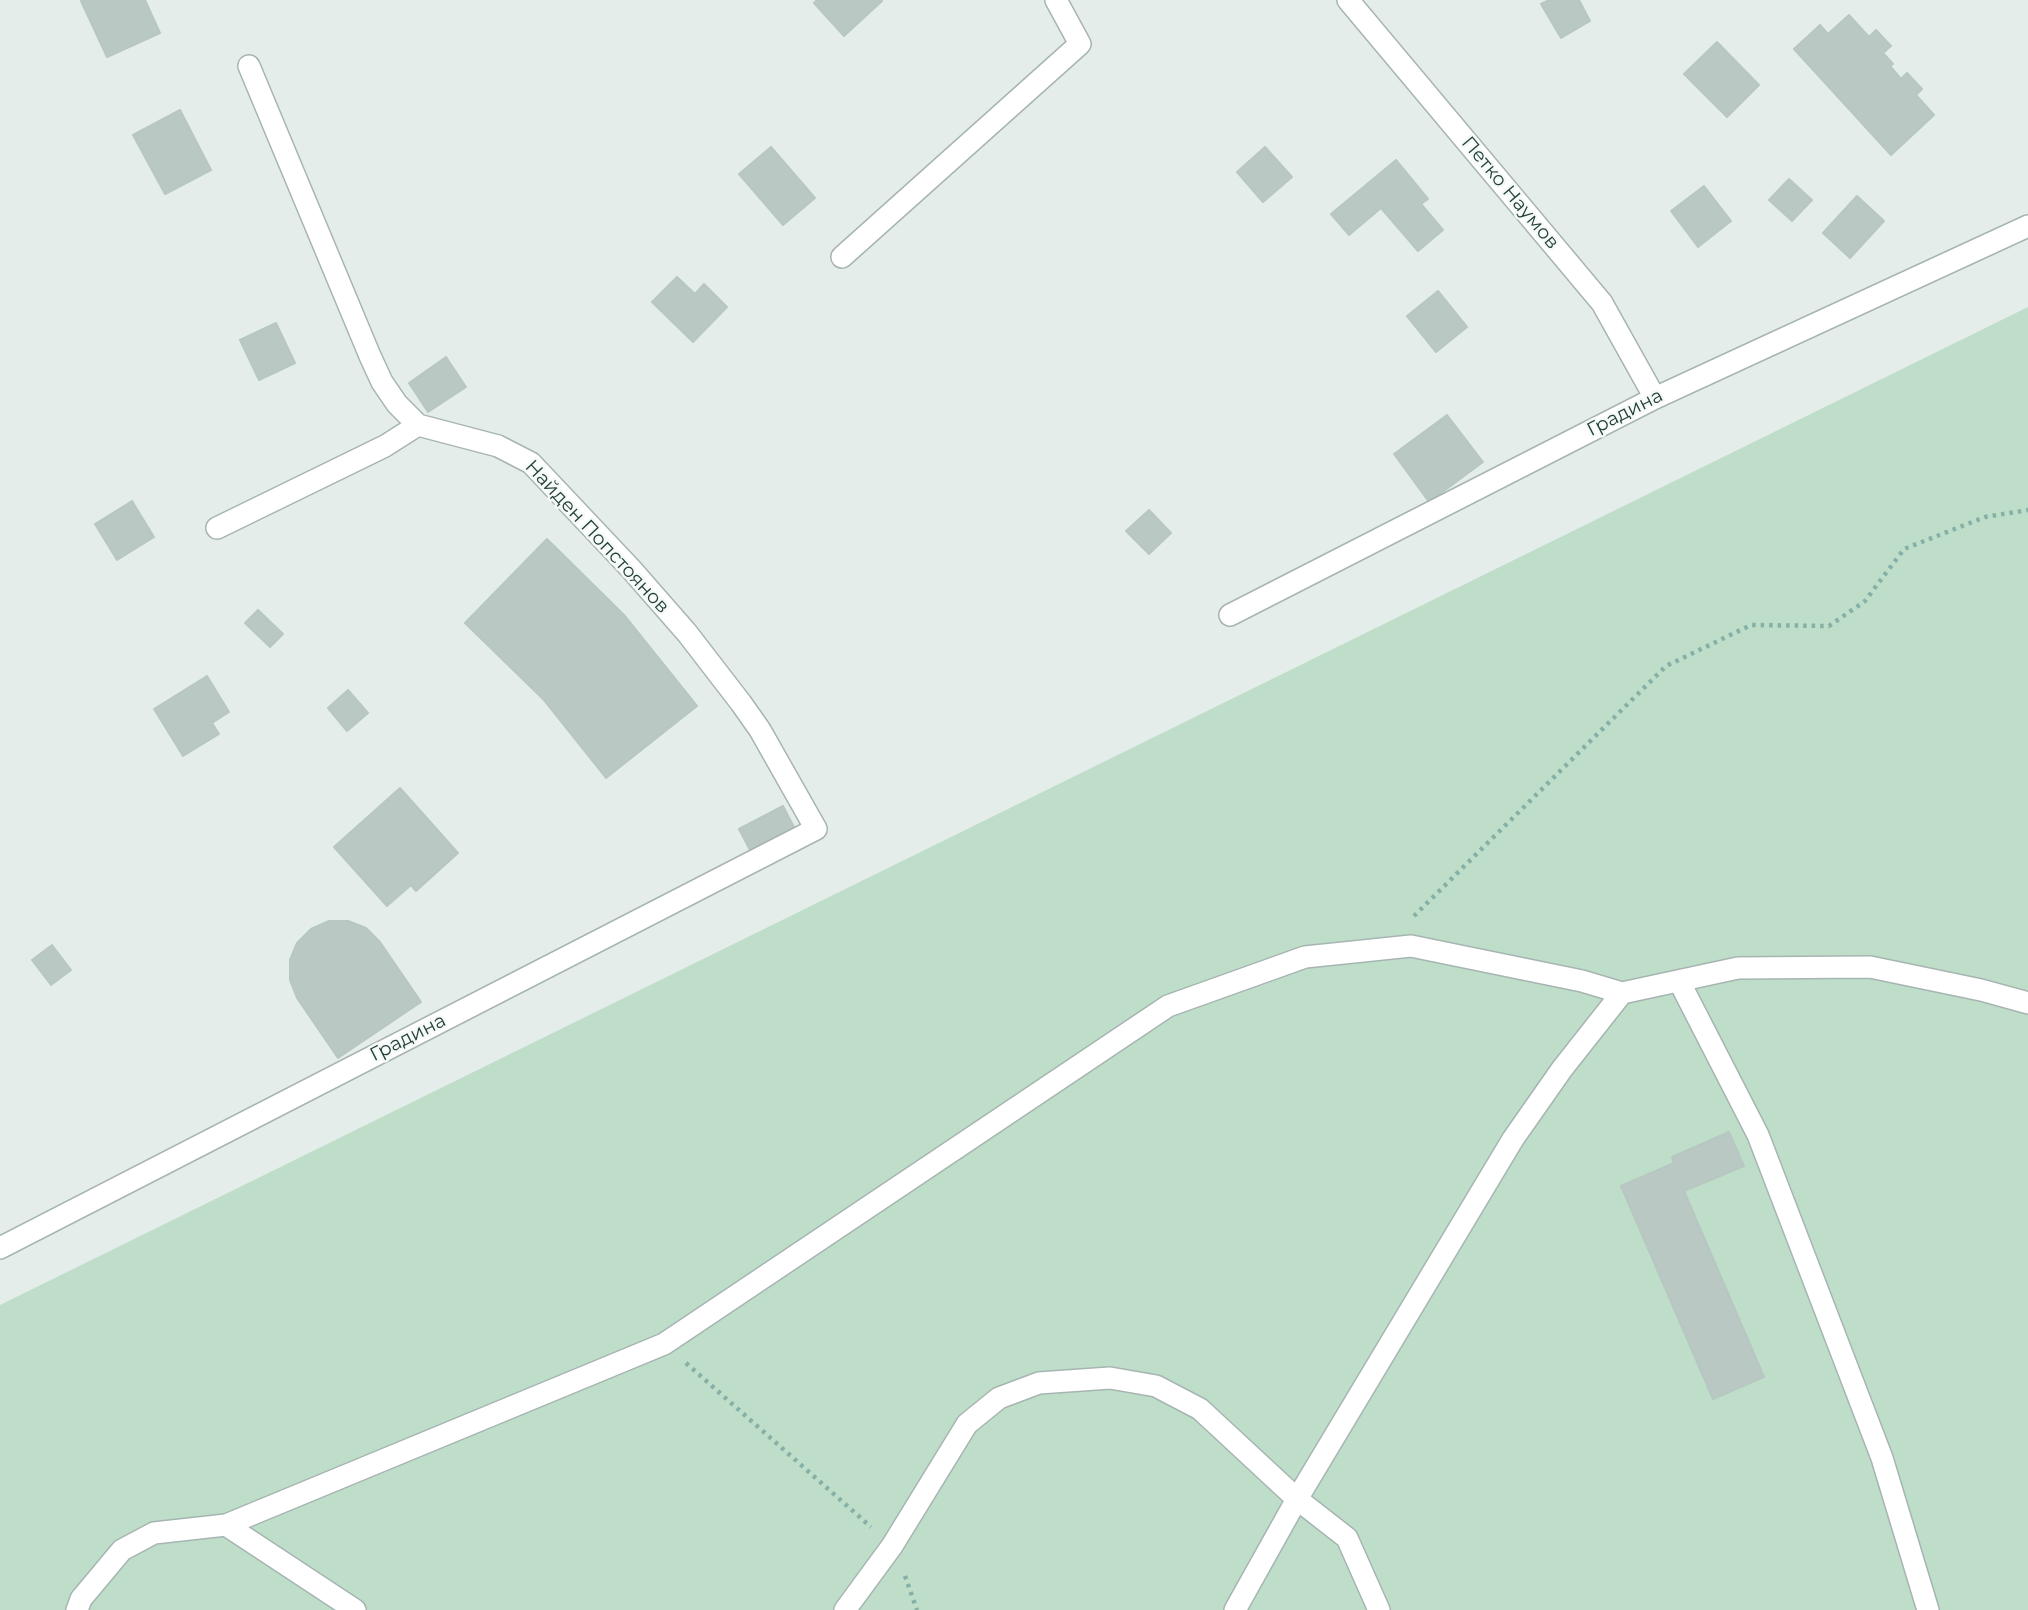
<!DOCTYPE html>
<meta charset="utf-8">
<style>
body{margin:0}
canvas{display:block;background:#e5edea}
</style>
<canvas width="2028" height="1610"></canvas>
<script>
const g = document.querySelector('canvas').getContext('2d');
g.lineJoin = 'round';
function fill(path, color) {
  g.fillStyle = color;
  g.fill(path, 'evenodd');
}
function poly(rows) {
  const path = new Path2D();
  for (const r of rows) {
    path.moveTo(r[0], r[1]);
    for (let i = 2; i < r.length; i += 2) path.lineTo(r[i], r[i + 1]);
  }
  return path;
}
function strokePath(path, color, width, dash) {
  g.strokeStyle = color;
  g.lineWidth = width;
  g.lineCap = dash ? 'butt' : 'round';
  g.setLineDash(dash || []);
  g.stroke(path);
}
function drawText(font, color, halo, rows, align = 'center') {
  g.font = font + ' Montserrat,sans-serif';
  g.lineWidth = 5;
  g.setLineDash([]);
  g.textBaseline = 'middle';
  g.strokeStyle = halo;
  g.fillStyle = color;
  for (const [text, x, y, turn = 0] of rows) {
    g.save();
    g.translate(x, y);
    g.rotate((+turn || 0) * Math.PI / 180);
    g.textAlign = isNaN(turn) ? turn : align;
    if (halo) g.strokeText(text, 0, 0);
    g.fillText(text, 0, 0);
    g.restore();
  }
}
fill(poly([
 [2028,307,2028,1610,0,1610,0,1305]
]), '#bedec9');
const building = poly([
 [83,0,145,0,160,33,107,57,81,1,83,0],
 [817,0,881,0,882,1,844,36,814,3,817,0],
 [1549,0,1579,0,1590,21,1561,38,1541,4,1549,0],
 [1849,15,1869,37,1876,30,1891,46,1883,53,1893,64,1890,66,1901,79,1907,73,1922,89,1916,95,1934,115,1891,155,1794,49,1820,25,1828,34,1849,15],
 [1717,42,1759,85,1727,117,1684,74,1717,42],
 [180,110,211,170,165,194,133,135,180,110],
 [771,147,815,198,783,225,739,174,771,147],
 [1265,147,1292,177,1263,202,1237,172,1265,147],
 [1396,160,1428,199,1421,204,1443,230,1418,251,1381,208,1349,235,1331,214,1396,160],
 [1789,179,1812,200,1792,221,1769,200,1789,179],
 [1704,186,1731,221,1698,247,1671,211,1704,186],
 [1857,196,1884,221,1850,258,1823,233,1857,196],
 [677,277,695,294,704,284,727,307,693,342,652,302,677,277],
 [1438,291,1467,327,1436,352,1407,316,1438,291],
 [276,323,295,363,259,380,240,340,276,323],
 [446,357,466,387,428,412,409,383,446,357],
 [1447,415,1483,462,1429,502,1394,454,1447,415],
 [132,501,154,537,117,560,95,524,132,501],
 [1149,510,1171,533,1149,554,1126,531,1149,510],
 [547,539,624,615,697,706,606,778,543,699,465,623,547,539],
 [258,610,283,634,270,647,245,623,258,610],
 [207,676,229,712,212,723,219,734,183,756,154,709,207,676],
 [348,690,368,713,347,731,328,708,348,690],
 [400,788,458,853,416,891,411,885,387,906,334,847,400,788],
 [783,806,795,829,751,852,739,829,783,806],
 [329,921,348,921,366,928,380,942,421,1002,338,1058,297,998,290,980,290,960,297,943,311,929,329,921],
 [52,945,71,970,51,985,32,960,52,945],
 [1729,1132,1744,1166,1684,1191,1764,1377,1713,1399,1621,1186,1674,1163,1672,1157,1729,1132]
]);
fill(building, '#bac8c3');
strokePath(building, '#b7c7c1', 2);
const minor = poly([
 [1348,0,1602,303,1655,398],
 [842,257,1080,44,1056,0],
 [217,528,385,446,418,425],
 [1230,615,1655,398,2028,226],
 [1679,981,1758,1135,1882,1458,1928,1610],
 [0,1248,816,829,760,730,741,703,687,633,631,569,531,463,498,446,418,425,397,404,382,382,370,356,249,66],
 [226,1525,664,1344,1168,1006,1305,957,1411,946,1582,981,1622,993],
 [77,1610,81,1599,122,1550,154,1533,226,1525,355,1610],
 [845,1610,892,1546,967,1424,999,1398,1039,1383,1110,1378,1156,1386,1200,1409,1297,1499,1347,1538,1379,1610],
 [1235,1610,1297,1499,1513,1139,1562,1069,1622,993,1738,968,1870,967,1981,990,2028,1003]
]);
strokePath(minor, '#a7b5b2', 24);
strokePath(poly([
 [1414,916,1666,666,1751,625,1829,626,1865,601,1904,549,1985,517,2028,510],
 [686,1363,871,1527],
 [905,1576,917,1610]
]), '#86b0a6', 4.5, [3.5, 5]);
strokePath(minor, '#fff', 21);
drawText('19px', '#243f3a', '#f5faf8', [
 ["Петко Наумов",1510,193,50],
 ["Градина",1625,413,-27],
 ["Найден Попстоянов",597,537,47],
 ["Градина",408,1038,-27]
]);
</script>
